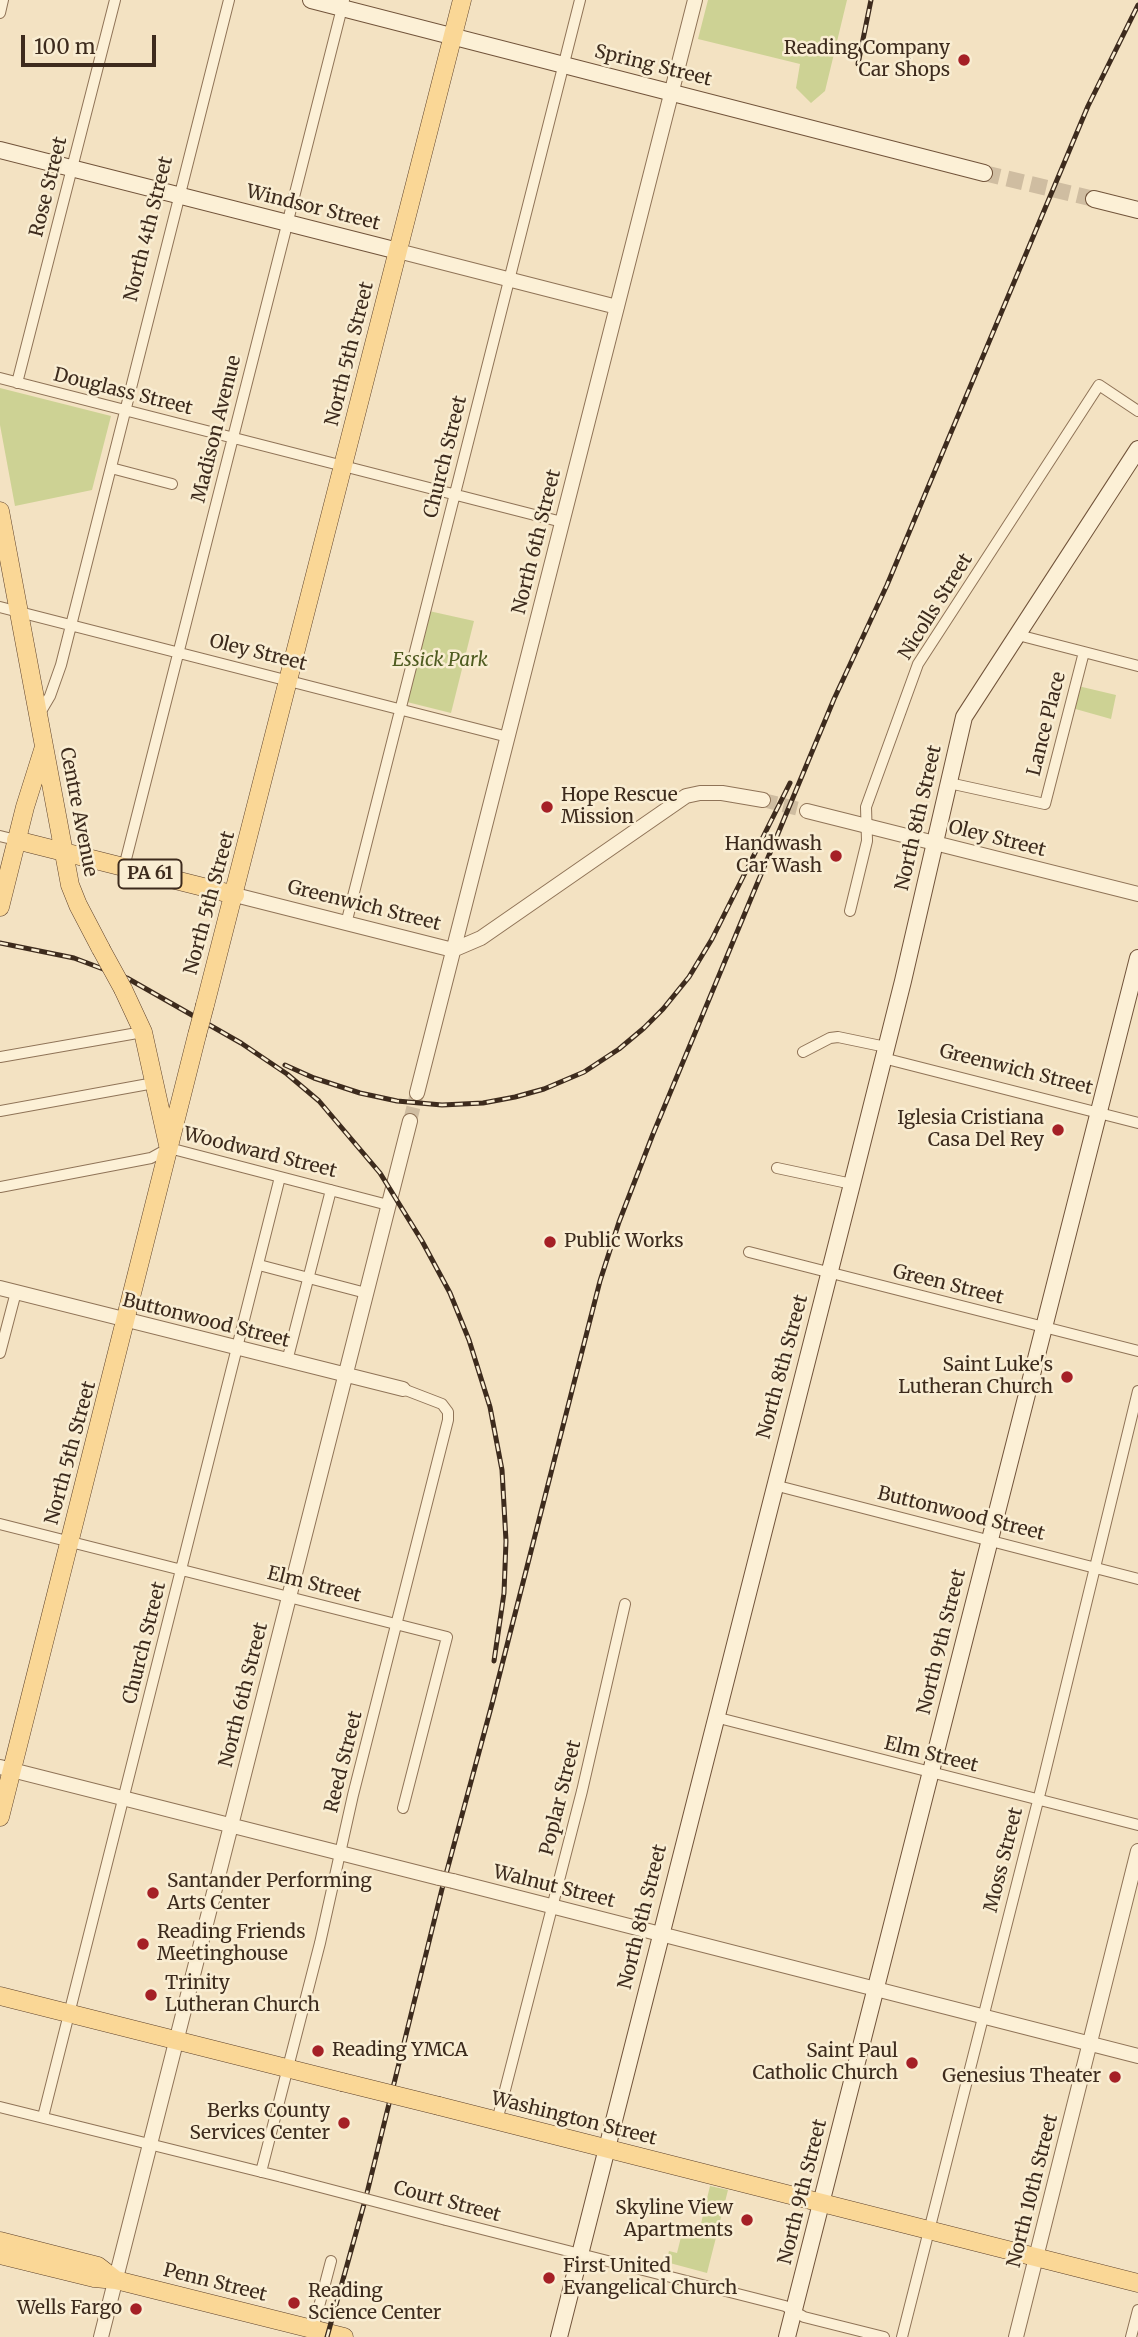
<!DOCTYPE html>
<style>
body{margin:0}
#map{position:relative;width:1138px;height:2337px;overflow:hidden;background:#f3e2c2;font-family:Merriweather,serif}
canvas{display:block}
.scale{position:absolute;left:21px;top:35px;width:135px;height:32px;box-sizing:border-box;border:4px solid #3d2b1d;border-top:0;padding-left:9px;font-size:21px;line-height:24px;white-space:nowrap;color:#3d2b1d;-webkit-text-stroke:5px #f9edd2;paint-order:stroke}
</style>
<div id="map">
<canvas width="1138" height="2337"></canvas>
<div class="scale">100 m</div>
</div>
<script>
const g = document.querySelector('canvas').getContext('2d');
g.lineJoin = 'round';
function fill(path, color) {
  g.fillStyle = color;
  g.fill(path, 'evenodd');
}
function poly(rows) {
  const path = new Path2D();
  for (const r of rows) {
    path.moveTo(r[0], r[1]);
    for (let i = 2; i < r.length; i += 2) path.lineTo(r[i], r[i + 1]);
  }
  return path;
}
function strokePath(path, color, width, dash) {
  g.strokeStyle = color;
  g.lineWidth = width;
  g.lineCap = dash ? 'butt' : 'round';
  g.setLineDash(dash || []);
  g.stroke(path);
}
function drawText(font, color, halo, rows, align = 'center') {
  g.font = font + ' Merriweather,serif';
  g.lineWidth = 5;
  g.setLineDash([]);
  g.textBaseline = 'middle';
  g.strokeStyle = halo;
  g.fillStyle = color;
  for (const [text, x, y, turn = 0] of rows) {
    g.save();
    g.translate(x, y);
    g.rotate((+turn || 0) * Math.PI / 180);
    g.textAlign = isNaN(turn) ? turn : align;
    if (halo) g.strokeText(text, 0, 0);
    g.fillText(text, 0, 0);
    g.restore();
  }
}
fill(poly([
 [708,0,847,0,825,91,811,103,796,88,800,64,698,39],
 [0,388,111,416,92,490,15,506,0,425],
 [429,611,474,621,451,713,407,702],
 [1078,686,1116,695,1111,719,1072,708],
 [710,2186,728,2190,707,2273,666,2262,669,2251,677,2253,683,2229,699,2232]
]), '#cdd294');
strokePath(poly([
 [763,800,807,811],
 [410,1121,417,1093]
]), '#cfbda1', 14, [14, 7]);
strokePath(poly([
 [984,173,1094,199]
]), '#cfbda1', 16, [16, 8]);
const minor = poly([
 [0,13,3,0],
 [0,378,562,522],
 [17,383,115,0],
 [111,468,172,484],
 [0,607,508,737],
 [1018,635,1138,666],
 [40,713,50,696,61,665,229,0],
 [949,783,1045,804,1084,652],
 [0,836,16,840],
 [124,867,344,0],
 [850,911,867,841,866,807,918,664,1099,385,1138,411],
 [346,924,580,0],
 [803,1052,830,1038,838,1037,886,1047],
 [0,1057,143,1032],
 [883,1058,1138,1123],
 [0,1111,154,1083],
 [777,1168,852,1184],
 [0,1187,151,1158,169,1148,388,1205],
 [749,1252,1138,1351],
 [259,1265,366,1293],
 [0,1353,16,1292],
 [287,1361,331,1190],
 [774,1485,1138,1579],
 [0,1524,447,1637,403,1808],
 [715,1717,1138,1825],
 [0,2107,282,2177],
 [43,2117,280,1177],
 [497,2121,582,1791,625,1604],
 [261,2172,320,1943,353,1795,448,1420,448,1412,442,1404,403,1389],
 [446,2220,785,2306,804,2317,884,2337],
 [312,2333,331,2261],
 [902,2337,1042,1785,1138,1391],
 [1131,2337,1138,2310]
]);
const tertiary = poly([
 [398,251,617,307],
 [807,811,1138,894],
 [235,895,453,950,481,938,686,796,700,793,722,793,763,800],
 [417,1093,695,0],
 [0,1288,403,1389],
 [0,1767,439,1878],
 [453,1881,1138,2056],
 [101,2337,410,1121],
 [1016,2337,1138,1851]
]);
const secondary = poly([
 [311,0,984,173],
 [0,150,398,251],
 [1094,199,1138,210],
 [559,2337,852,1184,903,981,964,717,1138,449],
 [787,2337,1138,958]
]);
const primary = poly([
 [0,511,70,885,78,905,101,949],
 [16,840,235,895],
 [0,907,25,807,43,750],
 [123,989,143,1032,168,1145],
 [205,1005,462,0],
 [0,1817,197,1035],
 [0,1996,342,2082],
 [439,2106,1138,2283],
 [0,2241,98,2266,116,2280],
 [0,2255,94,2278,116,2280,344,2337]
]);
strokePath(minor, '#8f7357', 12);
strokePath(tertiary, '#8f7357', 16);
strokePath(secondary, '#71533a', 18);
strokePath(primary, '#5c402b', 19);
strokePath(minor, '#fcf0d6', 10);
strokePath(tertiary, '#fcf0d6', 14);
strokePath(secondary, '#fcf0d6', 16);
strokePath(primary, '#fad796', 18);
const rail = poly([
 [858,64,871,0],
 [0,943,74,958,127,978,241,1043,287,1074,319,1101,380,1173,422,1241,450,1293,469,1340,490,1407,502,1470,506,1541,504,1593,494,1661],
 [285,1065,314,1078,360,1093,397,1101,442,1105,483,1103,515,1097,544,1089,584,1072,619,1049,644,1028,663,1009,689,977,712,939,790,783],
 [327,2337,366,2197,442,1889,492,1704,600,1281,619,1222,653,1134,834,699,887,585,1088,106,1138,5]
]);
strokePath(rail, '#3d2b1d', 5);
strokePath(rail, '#f9edd2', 2.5, [8]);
const minorBridge = poly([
 [282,2177,446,2220]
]);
const tertiaryBridge = poly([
 [439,1878,453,1881]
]);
const primaryBridge = poly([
 [101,949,123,989],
 [197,1035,205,1005],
 [342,2082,439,2106]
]);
strokePath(minorBridge, '#8f7357', 12, []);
strokePath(tertiaryBridge, '#8f7357', 16, []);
strokePath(primaryBridge, '#5c402b', 19, []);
strokePath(minorBridge, '#fcf0d6', 10);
strokePath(tertiaryBridge, '#fcf0d6', 14);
strokePath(primaryBridge, '#fad796', 18);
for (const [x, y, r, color] of [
 [964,60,7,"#a52026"],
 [547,807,7,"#a52026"],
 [836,856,7,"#a52026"],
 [1058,1130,7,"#a52026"],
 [550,1242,7,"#a52026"],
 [1067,1377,7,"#a52026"],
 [153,1893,7,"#a52026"],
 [143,1944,7,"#a52026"],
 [151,1995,7,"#a52026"],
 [318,2051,7,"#a52026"],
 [912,2063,7,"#a52026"],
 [1115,2077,7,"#a52026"],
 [344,2123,7,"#a52026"],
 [747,2220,7,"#a52026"],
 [549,2278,7,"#a52026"],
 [294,2303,7,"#a52026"],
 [136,2309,7,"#a52026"]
]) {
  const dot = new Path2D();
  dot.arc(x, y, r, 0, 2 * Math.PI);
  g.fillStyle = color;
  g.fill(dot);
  strokePath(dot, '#f9edd2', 2.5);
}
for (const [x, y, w] of [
 [150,874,63]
]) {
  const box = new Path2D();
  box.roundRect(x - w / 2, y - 14.5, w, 29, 5);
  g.fillStyle = '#f9edd2';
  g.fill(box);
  strokePath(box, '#3d2b1d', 2);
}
drawText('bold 18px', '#3d2b1d', null, [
 ["PA 61",150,874]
]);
drawText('19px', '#3d2b1d', '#f9edd2', [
 ["Reading Company",950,49],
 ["Car Shops",950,71],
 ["Hope Rescue",561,796,"left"],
 ["Mission",561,818,"left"],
 ["Handwash",822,845],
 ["Car Wash",822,867],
 ["Iglesia Cristiana",1044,1119],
 ["Casa Del Rey",1044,1141],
 ["Public Works",564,1242,"left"],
 ["Saint Luke's",1053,1366],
 ["Lutheran Church",1053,1388],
 ["Santander Performing",167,1882,"left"],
 ["Arts Center",167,1904,"left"],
 ["Reading Friends",157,1933,"left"],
 ["Meetinghouse",157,1955,"left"],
 ["Trinity",165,1984,"left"],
 ["Lutheran Church",165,2006,"left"],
 ["Reading YMCA",332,2051,"left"],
 ["Saint Paul",898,2052],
 ["Catholic Church",898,2074],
 ["Genesius Theater",1101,2077],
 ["Berks County",330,2112],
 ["Services Center",330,2134],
 ["Skyline View",733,2209],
 ["Apartments",733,2231],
 ["First United",563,2267,"left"],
 ["Evangelical Church",563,2289,"left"],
 ["Reading",308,2292,"left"],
 ["Science Center",308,2314,"left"],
 ["Wells Fargo",122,2309]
], 'right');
drawText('19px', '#3d2b1d', '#f9edd2', [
 ["Spring Street",653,66,14],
 ["Rose Street",49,187,-76],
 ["Windsor Street",313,208,14],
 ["North 4th Street",149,229,-76],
 ["North 5th Street",350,354,-76],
 ["Douglass Street",123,392,14],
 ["Madison Avenue",217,429,-76],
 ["Church Street",446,457,-76],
 ["North 6th Street",537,542,-76],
 ["Nicolls Street",936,607,-58],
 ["Oley Street",258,653,14],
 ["Lance Place",1047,724,-76],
 ["Centre Avenue",78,812,79],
 ["North 8th Street",919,818,-77],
 ["Oley Street",997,839,14],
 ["North 5th Street",210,903,-75],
 ["Greenwich Street",364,906,14],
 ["Greenwich Street",1016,1070,14],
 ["Woodward Street",260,1153,14],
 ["Green Street",948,1285,14],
 ["Buttonwood Street",206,1321,14],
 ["North 8th Street",783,1367,-75],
 ["North 5th Street",71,1453,-75],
 ["Buttonwood Street",961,1514,14],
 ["Elm Street",314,1585,14],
 ["North 9th Street",942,1642,-76],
 ["Church Street",145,1643,-76],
 ["North 6th Street",244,1695,-76],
 ["Elm Street",931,1755,14],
 ["Reed Street",344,1762,-76],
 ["Poplar Street",561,1798,-76],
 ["Moss Street",1004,1860,-76],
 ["Walnut Street",554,1887,14],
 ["North 8th Street",643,1917,-76],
 ["Washington Street",574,2119,14],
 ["North 10th Street",1033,2191,-76],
 ["North 9th Street",803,2192,-76],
 ["Court Street",447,2202,15],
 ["Penn Street",215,2283,14]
]);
drawText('italic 19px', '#4f5c21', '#f9edd2', [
 ["Essick Park",440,661]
]);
</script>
